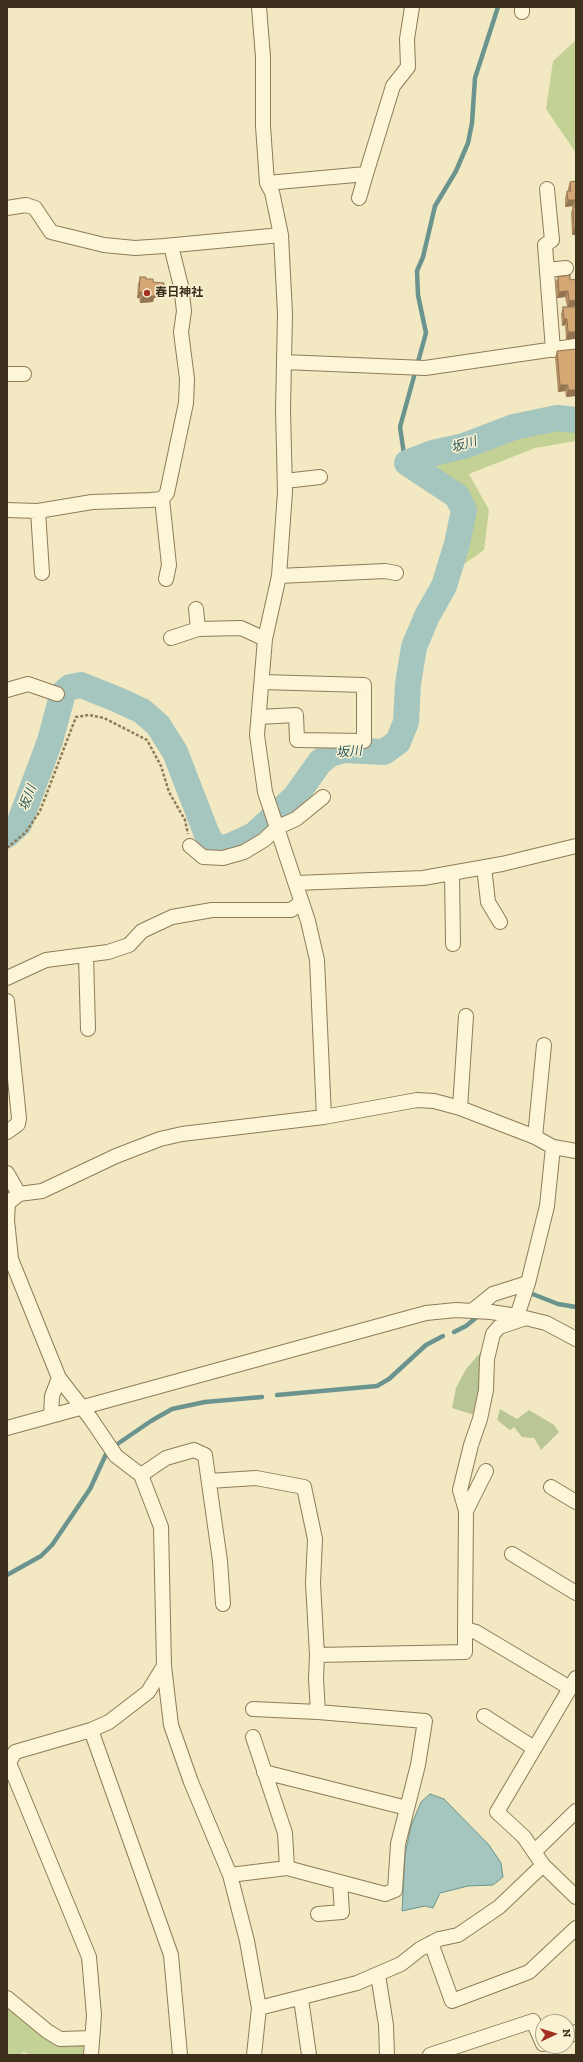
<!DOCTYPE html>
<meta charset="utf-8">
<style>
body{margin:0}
#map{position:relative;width:583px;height:2062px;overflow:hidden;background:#f2e9c3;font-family:"Zilla Slab",serif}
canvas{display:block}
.frame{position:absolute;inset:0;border:8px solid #3d301d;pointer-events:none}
.north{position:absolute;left:535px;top:2014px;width:40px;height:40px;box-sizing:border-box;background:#f9f2d3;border:1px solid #aea48a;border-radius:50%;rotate:86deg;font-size:11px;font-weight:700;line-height:16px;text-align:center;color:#3d301d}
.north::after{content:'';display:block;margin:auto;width:14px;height:18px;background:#a33022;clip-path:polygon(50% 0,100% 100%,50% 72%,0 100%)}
</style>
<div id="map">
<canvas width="583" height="2062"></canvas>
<div class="frame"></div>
<div class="north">N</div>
</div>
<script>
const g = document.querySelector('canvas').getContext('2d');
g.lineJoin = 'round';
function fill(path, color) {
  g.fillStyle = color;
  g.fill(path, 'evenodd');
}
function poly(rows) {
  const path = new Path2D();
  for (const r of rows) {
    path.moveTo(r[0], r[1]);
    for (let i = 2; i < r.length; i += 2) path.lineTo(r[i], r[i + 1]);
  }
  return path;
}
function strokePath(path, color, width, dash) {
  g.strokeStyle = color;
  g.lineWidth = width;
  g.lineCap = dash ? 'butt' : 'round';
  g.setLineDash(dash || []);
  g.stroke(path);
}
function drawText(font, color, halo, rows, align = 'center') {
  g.font = font + ' "Zilla Slab","Noto Sans JP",serif';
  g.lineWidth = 3;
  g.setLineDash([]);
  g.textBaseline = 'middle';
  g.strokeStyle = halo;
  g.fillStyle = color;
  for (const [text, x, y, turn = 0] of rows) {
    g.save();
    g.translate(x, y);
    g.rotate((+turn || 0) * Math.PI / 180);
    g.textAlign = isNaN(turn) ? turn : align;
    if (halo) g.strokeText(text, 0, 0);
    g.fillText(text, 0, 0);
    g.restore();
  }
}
fill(poly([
 [576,40,576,153,546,109,553,61],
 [569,426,576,428,576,441,535,448,469,474,489,510,484,550,457,569,468,522,468,499,422,466,518,433],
 [7,2005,41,2032,83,2041,83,2055,31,2055,24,2052,18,2055,7,2055]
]), '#c4d195');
fill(poly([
 [487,1345,477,1416,452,1408,456,1388,466,1369],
 [500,1409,517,1419,529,1410,554,1425,559,1432,541,1450,534,1438,522,1437,514,1427,510,1430,497,1420]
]), '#bac695');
const water = poly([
 [430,1794,444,1799,489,1845,501,1863,503,1877,493,1885,468,1886,440,1893,433,1908,425,1906,402,1911,405,1855,411,1826,421,1802,430,1794]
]);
fill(water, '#a5c5bf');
strokePath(water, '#6b948e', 1);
strokePath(poly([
 [407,463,404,454,400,427,426,333,418,295,417,271,423,257,435,206,456,171,468,143,472,123,475,78,498,7],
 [530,1293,558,1304,576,1307],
 [454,1332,466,1326,477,1317],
 [277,1395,377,1386,389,1379,426,1345,443,1336],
 [116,1445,151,1421,172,1409,205,1402,262,1397],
 [7,1575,41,1556,52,1545,90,1489,107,1452]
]), '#6b948e', 4.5);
strokePath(poly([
 [7,835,19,824,50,741,63,693,70,687,81,685,116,699,142,711,158,725,175,752,206,832,213,846,226,848,254,835,295,797,320,762,330,754,344,750,384,752,398,742,406,722,408,684,414,647,427,616,444,586,457,544,464,510,457,496,407,463,433,453,464,446,514,427,557,418,576,420]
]), '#a5c5bf', 26);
const minor = poly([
 [259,7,263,57,263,126,267,183,272,192,281,235,285,314,283,410,285,492,279,576,265,639,257,735,265,792,308,921,317,960,324,1117],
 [522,12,522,7],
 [267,183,366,174,393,86,408,67,407,39,412,7],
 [547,189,552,240,545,245,553,350],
 [359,198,366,174],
 [7,208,26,205,35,208,51,232,104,245,135,248,164,246,281,235],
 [547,270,566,268],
 [284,362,425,368,576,346],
 [7,374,24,374],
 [285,481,320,477],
 [162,499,169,565,166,579],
 [7,510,38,511,92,502,150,500,162,499,167,493,186,403,187,379,181,332,184,311,181,286,171,246],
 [38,511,42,573],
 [279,576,385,571,396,573],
 [196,609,198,629],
 [171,638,198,629,241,628,265,639],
 [7,690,28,684,57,694],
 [259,717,296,715,297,740,364,741,364,685,262,682],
 [190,846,203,857,223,858,244,852,264,840,278,827,296,819,323,797],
 [484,867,488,902,500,922],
 [452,873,453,944],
 [296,883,423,878,502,864,576,846],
 [86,955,88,1029],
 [7,978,46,960,108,952,129,945,142,931,172,917,212,910,291,910,302,902],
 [7,1001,19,1118,18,1124,7,1132],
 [460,1108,466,1016],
 [535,1137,544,1045],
 [7,1173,19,1194,42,1191,116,1156,160,1139,182,1134,324,1117,417,1100,434,1101,460,1108,535,1137,553,1147,576,1151],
 [19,1194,8,1203,7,1220,11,1259,59,1378,91,1419,116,1456,141,1475,161,1527,164,1666,171,1725,191,1782,230,1875,247,1941,259,2008,254,2055],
 [472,1311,493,1294,528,1283,547,1206,553,1147],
 [517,1316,528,1283],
 [51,1416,52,1396,59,1378],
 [7,1428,426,1313,456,1310,491,1312,517,1316,546,1323,576,1339],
 [141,1475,166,1458,194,1450,205,1455,220,1561,223,1604],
 [209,1481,256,1478,304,1487,315,1539,313,1583,317,1655,316,1679,318,1712],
 [551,1487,576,1502],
 [466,1511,486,1471],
 [512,1554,576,1593],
 [465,1629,466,1511,460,1490,471,1445,480,1419,486,1390,487,1359,493,1334,499,1327,526,1318],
 [317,1655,465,1652,465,1629,476,1632,570,1688],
 [484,1716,534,1748],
 [91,1730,171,1955,180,2055],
 [253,1737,285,1833,287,1868],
 [264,1772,407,1808],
 [535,1851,576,1811],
 [543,1865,576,1897],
 [230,1875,287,1868,385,1894,395,1890,398,1844,418,1765,425,1721,318,1712,253,1709],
 [318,1914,342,1912,340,1882],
 [431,1943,452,2001,529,1972,576,1928],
 [378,1975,386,2025,387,2055],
 [7,1998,47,2031,60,2039,92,2038],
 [301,1999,309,2055],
 [259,2008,357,1983,401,1964,420,1949,439,1939,458,1935,499,1907,543,1865,524,1837,497,1812,576,1678],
 [567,2037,576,2032],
 [91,2055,94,2015,89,1957,9,1763,15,1752,91,1730,109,1722,148,1692,164,1666],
 [430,2055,533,2021,543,2044]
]);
strokePath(minor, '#8e7b58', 16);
strokePath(poly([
 [7,848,26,832,40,811,76,717,89,715,104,718,147,740,161,766,169,792,185,820,188,834]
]), '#8e7b58', 2.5, [3, 2]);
strokePath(minor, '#fcf5d7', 14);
fill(poly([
 [576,181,576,235,572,235,571,213,573,206,565,207,565,198,567,191,568,191,568,188,570,182],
 [570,275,576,339,566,339,565,325,562,326,561,314,563,307,567,307,565,297,557,298,555,283,558,277],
 [140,277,153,282,164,289,162,295,154,298,153,302,140,303,139,298,137,298,138,284],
 [557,351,576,396,566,397,565,391,558,392,555,357]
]), '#b69065');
fill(poly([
 [568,200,575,200,573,206,565,207],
 [574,229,576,229,576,235,572,235],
 [164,289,162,295,154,298,153,302,140,303,142,297],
 [568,291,565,297,557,298,559,292],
 [139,292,142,292,139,298,137,298],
 [576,300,576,306,567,308,569,301],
 [564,319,567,319,565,325,562,326],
 [568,332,576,332,576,339,566,339],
 [560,385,568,385,565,391,558,392],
 [568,390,576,390,576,396,566,397]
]), '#947552');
const building = poly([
 [576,181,576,204,575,200,568,200,567,191,571,191,570,182,576,181],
 [573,207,576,207,576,229,574,229,573,207],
 [570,275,570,280,576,279,576,300,569,301,568,291,559,292,558,277,570,275],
 [140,277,146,277,146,279,153,279,153,282,164,283,164,289,155,292,155,296,142,297,142,292,139,292,140,277],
 [563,307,576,307,576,332,568,332,567,319,564,319,563,307],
 [576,349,576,390,568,390,568,385,560,385,557,351,576,349]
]);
fill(building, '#d4a775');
strokePath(building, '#947552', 1);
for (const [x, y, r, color] of [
 [147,293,4,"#a33022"]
]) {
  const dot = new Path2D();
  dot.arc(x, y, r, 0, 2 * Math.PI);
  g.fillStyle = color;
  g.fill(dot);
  strokePath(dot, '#f9f2d3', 1.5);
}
drawText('bold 12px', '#3d301d', '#f9f2d3', [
 ["春日神社",155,293]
], 'left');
drawText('italic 13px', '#2b5b5e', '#f9f2d3', [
 ["坂川",464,445,-17],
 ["坂川",349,752,-4],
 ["坂川",28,798,-69]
]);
</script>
